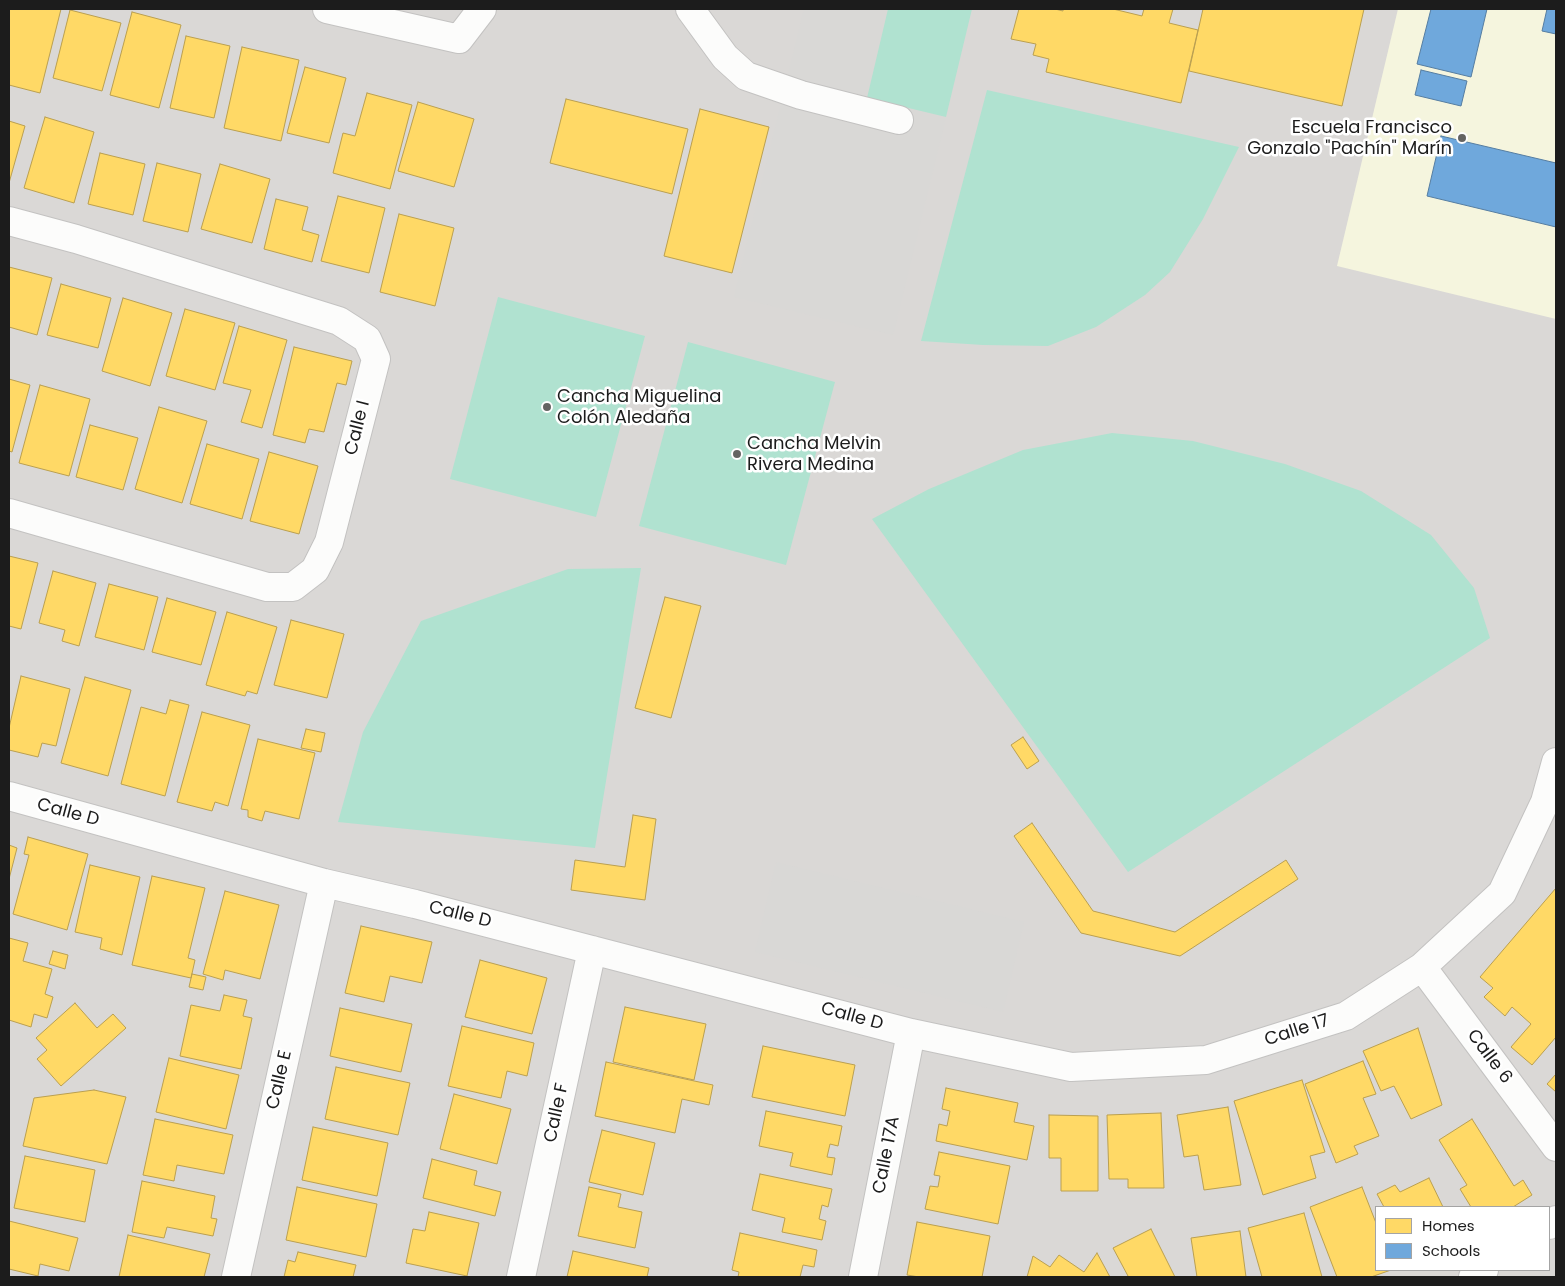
<!DOCTYPE html>
<meta charset="utf-8">
<style>
body{margin:0}
#map{position:relative;width:1565px;height:1286px;overflow:hidden;background:#ebe9e5;font-family:Poppins,sans-serif}
canvas{display:block}
.frame{position:absolute;inset:0;border:10px solid #1c1c1c;pointer-events:none}
.legend{position:absolute;left:1375px;top:1206px;width:175px;height:65px;box-sizing:border-box;background:#fff;border:1px solid #a4a4a4;margin:0;padding:6px 9px;list-style:none;font-size:15px;color:#1c1c1c}
.legend li{display:flex;align-items:center;gap:10px;height:25px}
.legend b{width:25px;border:1px solid #a4a4a4}
</style>
<div id="map">
<canvas width="1565" height="1286"></canvas>
<div class="frame"></div>
<ul class="legend">
<li><b style="height:14px;background:#ffd966"></b>Homes</li>
<li><b style="height:14px;background:#6fa8dc"></b>Schools</li>
</ul>
</div>
<script>
const g = document.querySelector('canvas').getContext('2d');
g.lineJoin = 'round';
function fill(path, color) {
  g.fillStyle = color;
  g.fill(path, 'evenodd');
}
function poly(rows) {
  const path = new Path2D();
  for (const r of rows) {
    path.moveTo(r[0], r[1]);
    for (let i = 2; i < r.length; i += 2) path.lineTo(r[i], r[i + 1]);
  }
  return path;
}
function strokePath(path, color, width, dash) {
  g.strokeStyle = color;
  g.lineWidth = width;
  g.lineCap = dash ? 'butt' : 'round';
  g.setLineDash(dash || []);
  g.stroke(path);
}
function drawText(font, color, halo, rows, align = 'center') {
  g.font = font + ' Poppins,sans-serif';
  g.lineWidth = 5;
  g.setLineDash([]);
  g.textBaseline = 'middle';
  g.strokeStyle = halo;
  g.fillStyle = color;
  for (const [text, x, y, turn = 0] of rows) {
    g.save();
    g.translate(x, y);
    g.rotate((+turn || 0) * Math.PI / 180);
    g.textAlign = isNaN(turn) ? turn : align;
    if (halo) g.strokeText(text, 0, 0);
    g.fillText(text, 0, 0);
    g.restore();
  }
}
fill(poly([
 [9,9,1556,9,1556,1277,9,1277],
 [1376,1207,1549,1207,1549,1270,1376,1270]
]), '#dad8d6');
fill(poly([
 [1398,9,1556,9,1556,319,1337,266]
]), '#f5f5de');
fill(poly([
 [804,9,888,9,867,97,946,117,893,335,734,297],
 [776,862,1024,922,1003,1012,755,952]
]), '#d9d8d6');
fill(poly([
 [888,9,972,9,946,117,867,98],
 [987,90,1239,147,1203,219,1170,272,1145,295,1096,327,1048,346,983,345,921,341],
 [498,297,645,336,596,517,450,479],
 [688,342,835,382,786,565,639,526],
 [1112,433,1193,441,1285,464,1361,491,1431,535,1474,588,1490,638,1128,872,872,519,929,489,1023,450],
 [641,568,595,848,338,822,363,732,421,621,568,569]
]), '#b0e2d0');
const homes = poly([
 [9,9,61,9,40,93,9,85,9,9],
 [1019,9,1055,9,1063,11,1063,9,1113,9,1142,16,1144,9,1173,9,1169,23,1198,30,1181,103,1046,72,1049,59,1033,55,1036,44,1011,39,1019,9],
 [1203,9,1364,9,1342,106,1189,71,1203,9],
 [70,10,121,23,102,91,53,78,70,10],
 [132,12,181,25,159,108,110,95,132,12],
 [186,36,230,46,214,118,170,108,186,36],
 [242,47,299,60,281,141,224,128,242,47],
 [305,67,346,78,329,143,287,133,305,67],
 [367,93,412,105,390,189,333,173,343,133,355,136,367,93],
 [566,99,688,129,672,194,550,163,566,99],
 [418,102,474,119,454,187,398,171,418,102],
 [700,109,769,127,732,273,664,256,700,109],
 [45,117,94,132,74,203,24,188,45,117],
 [9,121,25,126,9,183,9,121],
 [100,153,145,164,133,215,88,204,100,153],
 [157,163,201,174,188,232,143,221,157,163],
 [220,164,270,179,252,243,201,229,220,164],
 [338,196,385,208,369,273,321,261,338,196],
 [276,199,308,207,302,230,319,235,312,262,264,249,276,199],
 [399,214,454,228,435,306,380,292,399,214],
 [9,267,52,278,37,335,9,327,9,267],
 [61,284,111,298,98,348,47,335,61,284],
 [123,298,172,313,150,386,102,371,123,298],
 [185,309,235,323,215,390,166,376,185,309],
 [239,326,287,340,262,428,241,422,251,390,223,383,239,326],
 [294,347,352,361,346,385,337,383,324,432,309,429,305,443,273,435,294,347],
 [9,379,30,385,12,452,9,451,9,379],
 [40,385,90,399,69,476,19,463,40,385],
 [159,407,207,421,182,503,135,489,159,407],
 [90,425,138,438,123,490,76,477,90,425],
 [207,444,259,459,242,519,190,504,207,444],
 [269,452,318,466,299,534,250,521,269,452],
 [9,556,38,563,21,629,9,626,9,556],
 [53,571,96,583,79,646,62,641,65,630,39,623,53,571],
 [109,584,158,597,144,650,95,637,109,584],
 [665,597,701,606,671,718,635,708,665,597],
 [167,598,216,612,201,665,152,652,167,598],
 [227,612,277,627,257,694,247,691,245,696,206,685,227,612],
 [291,620,344,634,327,698,274,685,291,620],
 [21,676,70,689,56,746,42,743,38,757,9,750,9,728,21,676],
 [85,677,131,690,108,776,61,763,85,677],
 [170,700,189,705,165,796,121,784,141,707,166,714,170,700],
 [202,712,250,725,228,806,215,802,212,811,177,802,202,712],
 [306,729,325,733,321,752,301,748,306,729],
 [1023,737,1039,761,1027,769,1011,745,1023,737],
 [258,739,315,753,299,819,265,811,262,821,248,817,248,810,241,809,258,739],
 [633,815,656,819,645,900,571,890,575,860,625,867,633,815],
 [1032,823,1093,911,1175,932,1286,860,1298,879,1180,956,1081,933,1014,836,1032,823],
 [28,837,88,854,67,930,13,914,29,855,24,854,28,837],
 [9,845,17,848,9,879,9,845],
 [90,865,140,877,122,955,100,949,102,938,75,932,90,865],
 [152,876,205,888,188,958,195,960,191,978,132,965,152,876],
 [1556,888,1556,1037,1532,1065,1511,1047,1531,1024,1512,1007,1505,1016,1484,997,1493,988,1480,977,1556,888],
 [225,891,279,905,260,979,225,970,223,980,203,974,225,891],
 [361,926,432,942,422,983,390,976,384,1002,345,993,361,926],
 [9,938,28,943,23,961,52,969,45,994,53,997,47,1018,34,1014,31,1027,9,1020,9,938],
 [53,951,68,955,65,969,49,964,53,951],
 [480,960,547,978,532,1034,465,1017,480,960],
 [192,974,206,977,203,990,189,987,192,974],
 [224,995,247,1000,243,1016,252,1018,241,1069,180,1056,191,1005,220,1011,224,995],
 [75,1003,97,1028,113,1014,126,1028,61,1086,37,1059,47,1050,36,1038,75,1003],
 [625,1007,706,1024,694,1080,613,1062,625,1007],
 [340,1008,412,1024,401,1072,330,1056,340,1008],
 [462,1026,534,1043,527,1076,507,1071,501,1098,448,1086,462,1026],
 [1418,1028,1442,1105,1411,1119,1394,1086,1381,1091,1363,1051,1418,1028],
 [763,1046,855,1065,845,1116,752,1097,763,1046],
 [169,1058,239,1075,226,1129,156,1112,169,1058],
 [1363,1061,1376,1094,1363,1098,1379,1136,1354,1146,1358,1154,1336,1163,1305,1084,1363,1061],
 [606,1062,713,1085,709,1105,682,1099,675,1133,595,1116,606,1062],
 [336,1067,410,1083,398,1135,325,1119,336,1067],
 [1556,1074,1556,1092,1547,1084,1556,1074],
 [1302,1080,1325,1152,1310,1156,1316,1178,1263,1195,1234,1101,1302,1080],
 [946,1088,1018,1103,1014,1122,1034,1126,1027,1160,936,1141,939,1124,947,1126,950,1111,942,1109,946,1088],
 [94,1090,126,1097,107,1164,23,1146,34,1098,94,1090],
 [454,1094,511,1109,497,1164,440,1149,454,1094],
 [1228,1107,1241,1185,1204,1190,1198,1155,1184,1157,1177,1115,1228,1107],
 [766,1111,842,1126,838,1146,830,1144,827,1157,835,1158,832,1175,790,1166,793,1153,759,1146,766,1111],
 [1161,1113,1164,1188,1128,1188,1128,1179,1109,1179,1107,1115,1161,1113],
 [1049,1115,1098,1116,1098,1191,1061,1191,1061,1158,1049,1158,1049,1115],
 [155,1119,233,1135,224,1174,177,1165,174,1181,143,1175,155,1119],
 [1472,1119,1514,1186,1523,1180,1532,1195,1513,1207,1471,1207,1460,1189,1467,1185,1439,1140,1472,1119],
 [313,1127,388,1143,377,1196,302,1180,313,1127],
 [602,1130,655,1143,643,1195,589,1182,602,1130],
 [939,1152,1010,1166,998,1224,925,1209,930,1186,938,1187,940,1176,934,1175,939,1152],
 [25,1156,95,1170,85,1222,14,1208,25,1156],
 [432,1159,477,1171,474,1185,501,1192,495,1216,423,1198,432,1159],
 [760,1174,832,1189,828,1207,822,1205,819,1219,826,1221,822,1240,782,1232,785,1218,752,1210,760,1174],
 [1429,1178,1443,1207,1384,1207,1377,1194,1395,1185,1400,1192,1429,1178],
 [142,1181,215,1196,211,1218,217,1219,213,1236,167,1227,164,1238,132,1232,142,1181],
 [297,1187,377,1204,366,1257,286,1240,297,1187],
 [589,1187,621,1194,618,1207,642,1212,635,1248,578,1236,589,1187],
 [1362,1187,1376,1223,1376,1270,1391,1270,1371,1277,1337,1277,1310,1207,1362,1187],
 [429,1212,479,1223,467,1276,406,1263,413,1229,425,1231,429,1212],
 [1304,1213,1322,1277,1262,1277,1248,1228,1304,1213],
 [9,1221,78,1238,69,1271,40,1264,38,1276,9,1269,9,1221],
 [917,1222,990,1236,982,1277,919,1277,907,1275,917,1222],
 [1151,1229,1175,1277,1126,1277,1128,1276,1113,1248,1151,1229],
 [1240,1231,1246,1277,1197,1277,1191,1238,1240,1231],
 [740,1233,817,1250,814,1267,803,1265,800,1277,738,1277,739,1272,732,1270,740,1233],
 [128,1235,210,1254,204,1277,119,1277,128,1235],
 [573,1251,649,1268,647,1277,567,1277,573,1251],
 [298,1252,356,1265,353,1277,284,1277,288,1260,295,1262,298,1252],
 [1097,1253,1110,1277,1027,1277,1033,1256,1050,1267,1059,1255,1084,1272,1097,1253]
]);
fill(homes, '#ffd966');
strokePath(homes, '#bba050', 1);
const schools = poly([
 [1431,9,1487,9,1471,77,1417,64,1431,9],
 [1547,9,1556,9,1556,34,1542,31,1547,9],
 [1421,70,1467,81,1461,106,1415,95,1421,70],
 [1441,136,1556,163,1556,227,1427,196,1441,136]
]);
fill(schools, '#6fa8dc');
strokePath(schools, '#567ea2', 1);
const minor = poly([
 [327,9,459,39,482,9],
 [690,9,725,57,746,76,801,95,899,120],
 [9,221,76,239,339,321,367,339,376,359,329,542,315,570,293,587,267,587,9,513],
 [9,796,324,883,415,904,911,1033,1071,1067,1206,1060,1346,1016,1422,967,1502,893,1545,802,1556,762],
 [1422,967,1556,1147],
 [1549,1225,1556,1220],
 [236,1277,324,883],
 [521,1277,592,950],
 [863,1277,911,1033],
 [1473,1277,1484,1270]
]);
strokePath(minor, '#c3c2c1', 30);
strokePath(minor, '#fcfcfb', 28);
for (const [x, y, r, color] of [
 [1462,138,5,"#646462"],
 [547,407,5,"#646462"],
 [737,454,5,"#646462"]
]) {
  const dot = new Path2D();
  dot.arc(x, y, r, 0, 2 * Math.PI);
  g.fillStyle = color;
  g.fill(dot);
  strokePath(dot, '#fff', 2);
}
drawText('18px', '#1c1c1c', '#fff', [
 ["Escuela Francisco",1452,128,"right"],
 ["Gonzalo \"Pachín\" Marín",1452,149,"right"],
 ["Cancha Miguelina",557,397],
 ["Colón Aledaña",557,418],
 ["Cancha Melvin",747,444],
 ["Rivera Medina",747,465]
], 'left');
drawText('18px', '#1c1c1c', '#fff', [
 ["Calle I",358,428,-76],
 ["Calle D",68,813,15],
 ["Calle D",460,915,14],
 ["Calle D",852,1017,15],
 ["Calle 17",1297,1031,-18],
 ["Calle 6",1489,1057,53],
 ["Calle E",280,1080,-77],
 ["Calle F",557,1113,-78],
 ["Calle 17A",887,1155,-79]
]);
</script>
